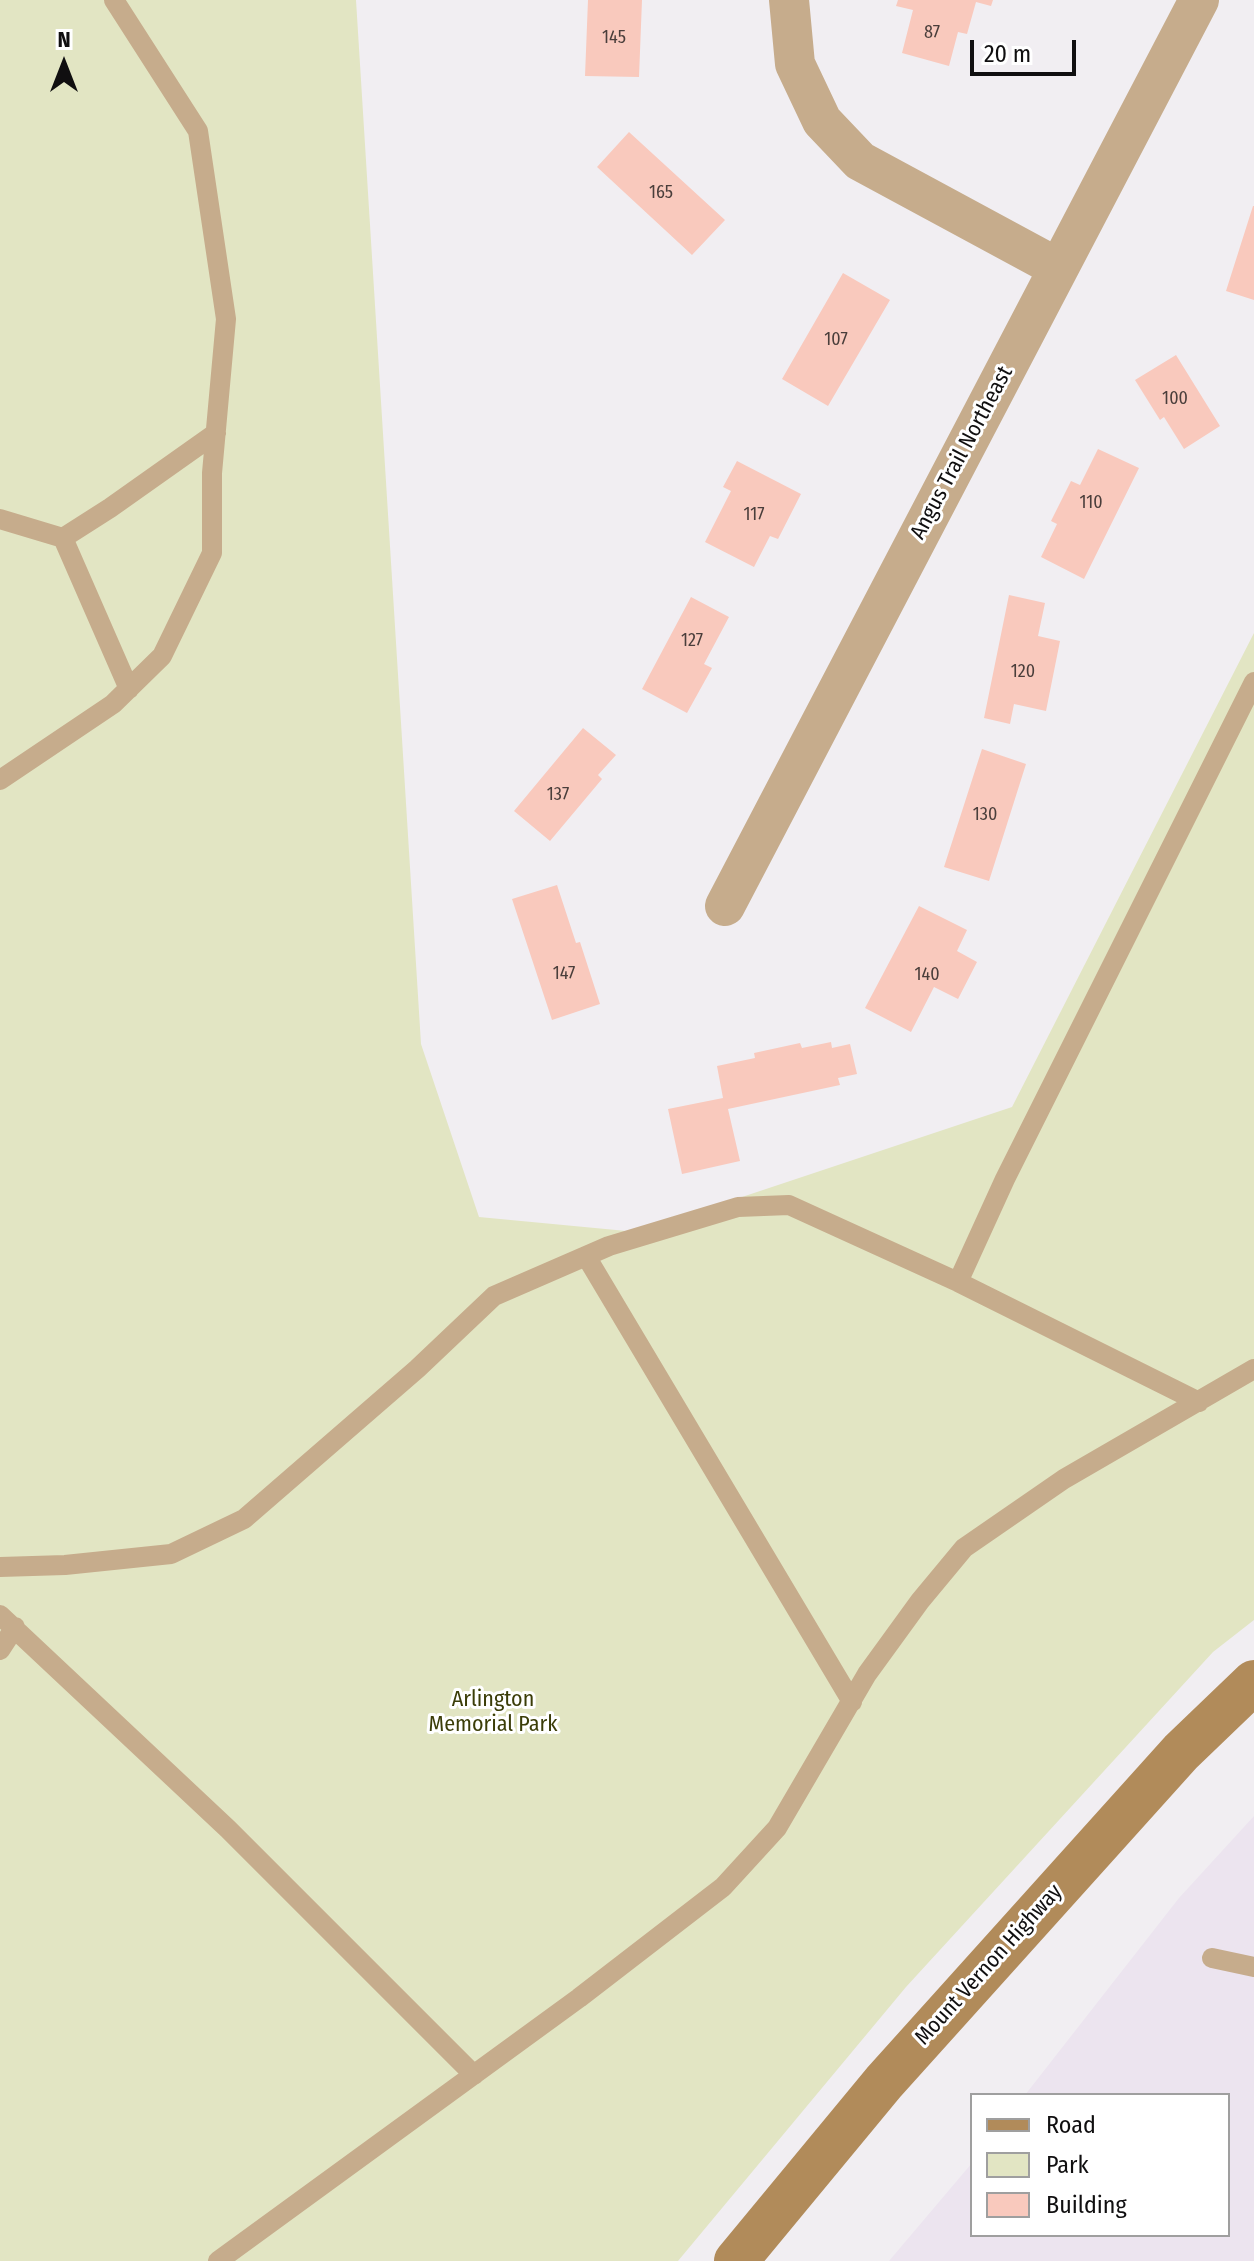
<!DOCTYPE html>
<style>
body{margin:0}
#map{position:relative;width:1254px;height:2261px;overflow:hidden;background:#f1eef2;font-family:"Fira Sans Condensed",sans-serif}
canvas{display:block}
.legend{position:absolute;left:970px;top:2093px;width:260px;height:144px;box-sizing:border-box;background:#fff;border:2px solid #9f9f9f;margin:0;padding:10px 14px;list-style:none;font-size:24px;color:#100f10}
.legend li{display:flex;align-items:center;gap:16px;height:40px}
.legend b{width:40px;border:2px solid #9f9f9f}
.north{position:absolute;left:24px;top:24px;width:80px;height:80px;-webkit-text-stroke:6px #fff;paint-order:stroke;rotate:0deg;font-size:22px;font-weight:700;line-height:32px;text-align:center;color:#100f10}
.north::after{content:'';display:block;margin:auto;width:28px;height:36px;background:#100f10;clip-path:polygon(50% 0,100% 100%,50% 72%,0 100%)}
.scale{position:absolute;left:970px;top:40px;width:106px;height:36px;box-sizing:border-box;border:4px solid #100f10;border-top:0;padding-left:10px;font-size:24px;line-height:28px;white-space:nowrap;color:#100f10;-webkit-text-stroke:6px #fff;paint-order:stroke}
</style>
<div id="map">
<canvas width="1254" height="2261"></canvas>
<ul class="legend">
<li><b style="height:10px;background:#b18b5a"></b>Road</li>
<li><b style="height:22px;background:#e2e5c3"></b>Park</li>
<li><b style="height:22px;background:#f9c9bd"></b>Building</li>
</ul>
<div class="north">N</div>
<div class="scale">20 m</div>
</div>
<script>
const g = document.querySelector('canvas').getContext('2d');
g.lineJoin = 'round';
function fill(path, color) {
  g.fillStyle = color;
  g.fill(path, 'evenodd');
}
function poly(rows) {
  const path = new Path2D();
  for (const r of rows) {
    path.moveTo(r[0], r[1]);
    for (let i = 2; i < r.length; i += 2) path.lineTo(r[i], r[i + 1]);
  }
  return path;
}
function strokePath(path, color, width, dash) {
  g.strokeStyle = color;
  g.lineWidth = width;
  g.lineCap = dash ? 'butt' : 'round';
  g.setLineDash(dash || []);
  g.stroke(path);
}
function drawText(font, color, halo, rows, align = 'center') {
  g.font = font + ' "Fira Sans Condensed",sans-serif';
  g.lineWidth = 6;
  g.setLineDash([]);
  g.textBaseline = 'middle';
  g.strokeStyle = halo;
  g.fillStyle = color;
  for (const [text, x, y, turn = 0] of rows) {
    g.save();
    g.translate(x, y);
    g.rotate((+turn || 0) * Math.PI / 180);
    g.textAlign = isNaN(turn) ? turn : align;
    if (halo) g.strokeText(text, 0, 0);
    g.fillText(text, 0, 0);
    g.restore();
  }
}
fill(poly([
 [1254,1816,1254,2261,889,2261,972,2163,972,2235,1228,2235,1228,2095,1025,2095,1179,1898]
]), '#ece4ef');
fill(poly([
 [0,0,356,0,421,1044,479,1217,637,1232,1012,1107,1254,633,1254,1620,1213,1652,906,1987,678,2261,0,2261]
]), '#e2e5c3');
fill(poly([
 [588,0,642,0,639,77,585,76],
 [898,0,993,0,991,6,976,2,967,34,958,32,949,66,902,53,913,10,896,6],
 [629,132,725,220,692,255,597,167],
 [1253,206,1254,206,1254,300,1226,291],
 [843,273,890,300,828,406,782,379],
 [1176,355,1220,426,1184,449,1164,417,1160,420,1135,380],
 [1098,449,1139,468,1084,579,1041,557,1057,524,1051,521,1071,481,1080,485],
 [737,461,801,494,778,539,770,536,754,567,705,542,731,491,723,487],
 [1009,595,1045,603,1038,636,1060,641,1046,711,1014,704,1010,724,984,718],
 [691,597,729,617,704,664,712,668,687,713,642,689],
 [583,728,616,755,598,775,602,779,550,841,514,811],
 [982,749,1026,764,989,881,944,867],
 [557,885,576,943,580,942,600,1004,552,1020,512,899],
 [919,906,967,930,957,951,977,962,958,999,934,987,911,1032,865,1008],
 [831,1042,832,1048,850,1044,857,1074,838,1078,840,1085,728,1109,740,1161,682,1174,668,1109,723,1098,717,1066,755,1058,754,1053,800,1043,802,1048]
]), '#f9c9bd');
strokePath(poly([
 [0,519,63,538,110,508,216,433],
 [63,538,129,689],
 [0,780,113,704,162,656,212,553,212,473,226,319,198,131,114,0],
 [586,1256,852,1702],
 [958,1282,1005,1179,1254,682],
 [0,1567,65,1565,171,1554,244,1519,417,1369,494,1296,609,1246,738,1207,789,1205,958,1282,1199,1402],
 [0,1615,228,1829,474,2075],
 [0,1650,15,1627],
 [1212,1958,1254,1967],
 [218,2261,579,1998,723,1887,777,1828,867,1674,920,1601,964,1548,1064,1479,1254,1369]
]), '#c6ac8c', 20);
strokePath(poly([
 [789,0,795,64,822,121,860,161,1058,268],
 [725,906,1199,0]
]), '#c6ac8c', 40);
strokePath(poly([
 [736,2261,884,2082,1181,1752,1254,1682]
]), '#b18b5a', 44);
drawText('18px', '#4a3e3b', null, [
 ["87",932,33],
 ["145",614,38],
 ["165",661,193],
 ["107",836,340],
 ["100",1175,399],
 ["110",1091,503],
 ["117",754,515],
 ["127",692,641],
 ["120",1023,672],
 ["137",558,795],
 ["130",985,815],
 ["147",564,974],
 ["140",927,975]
]);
drawText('22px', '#100f10', '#fff', [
 ["Angus Trail Northeast",962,453,-62],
 ["Mount Vernon Highway",989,1965,-48]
]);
drawText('22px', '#3b3d08', '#fff', [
 ["Arlington",493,1700],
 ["Memorial Park",493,1725]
]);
</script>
